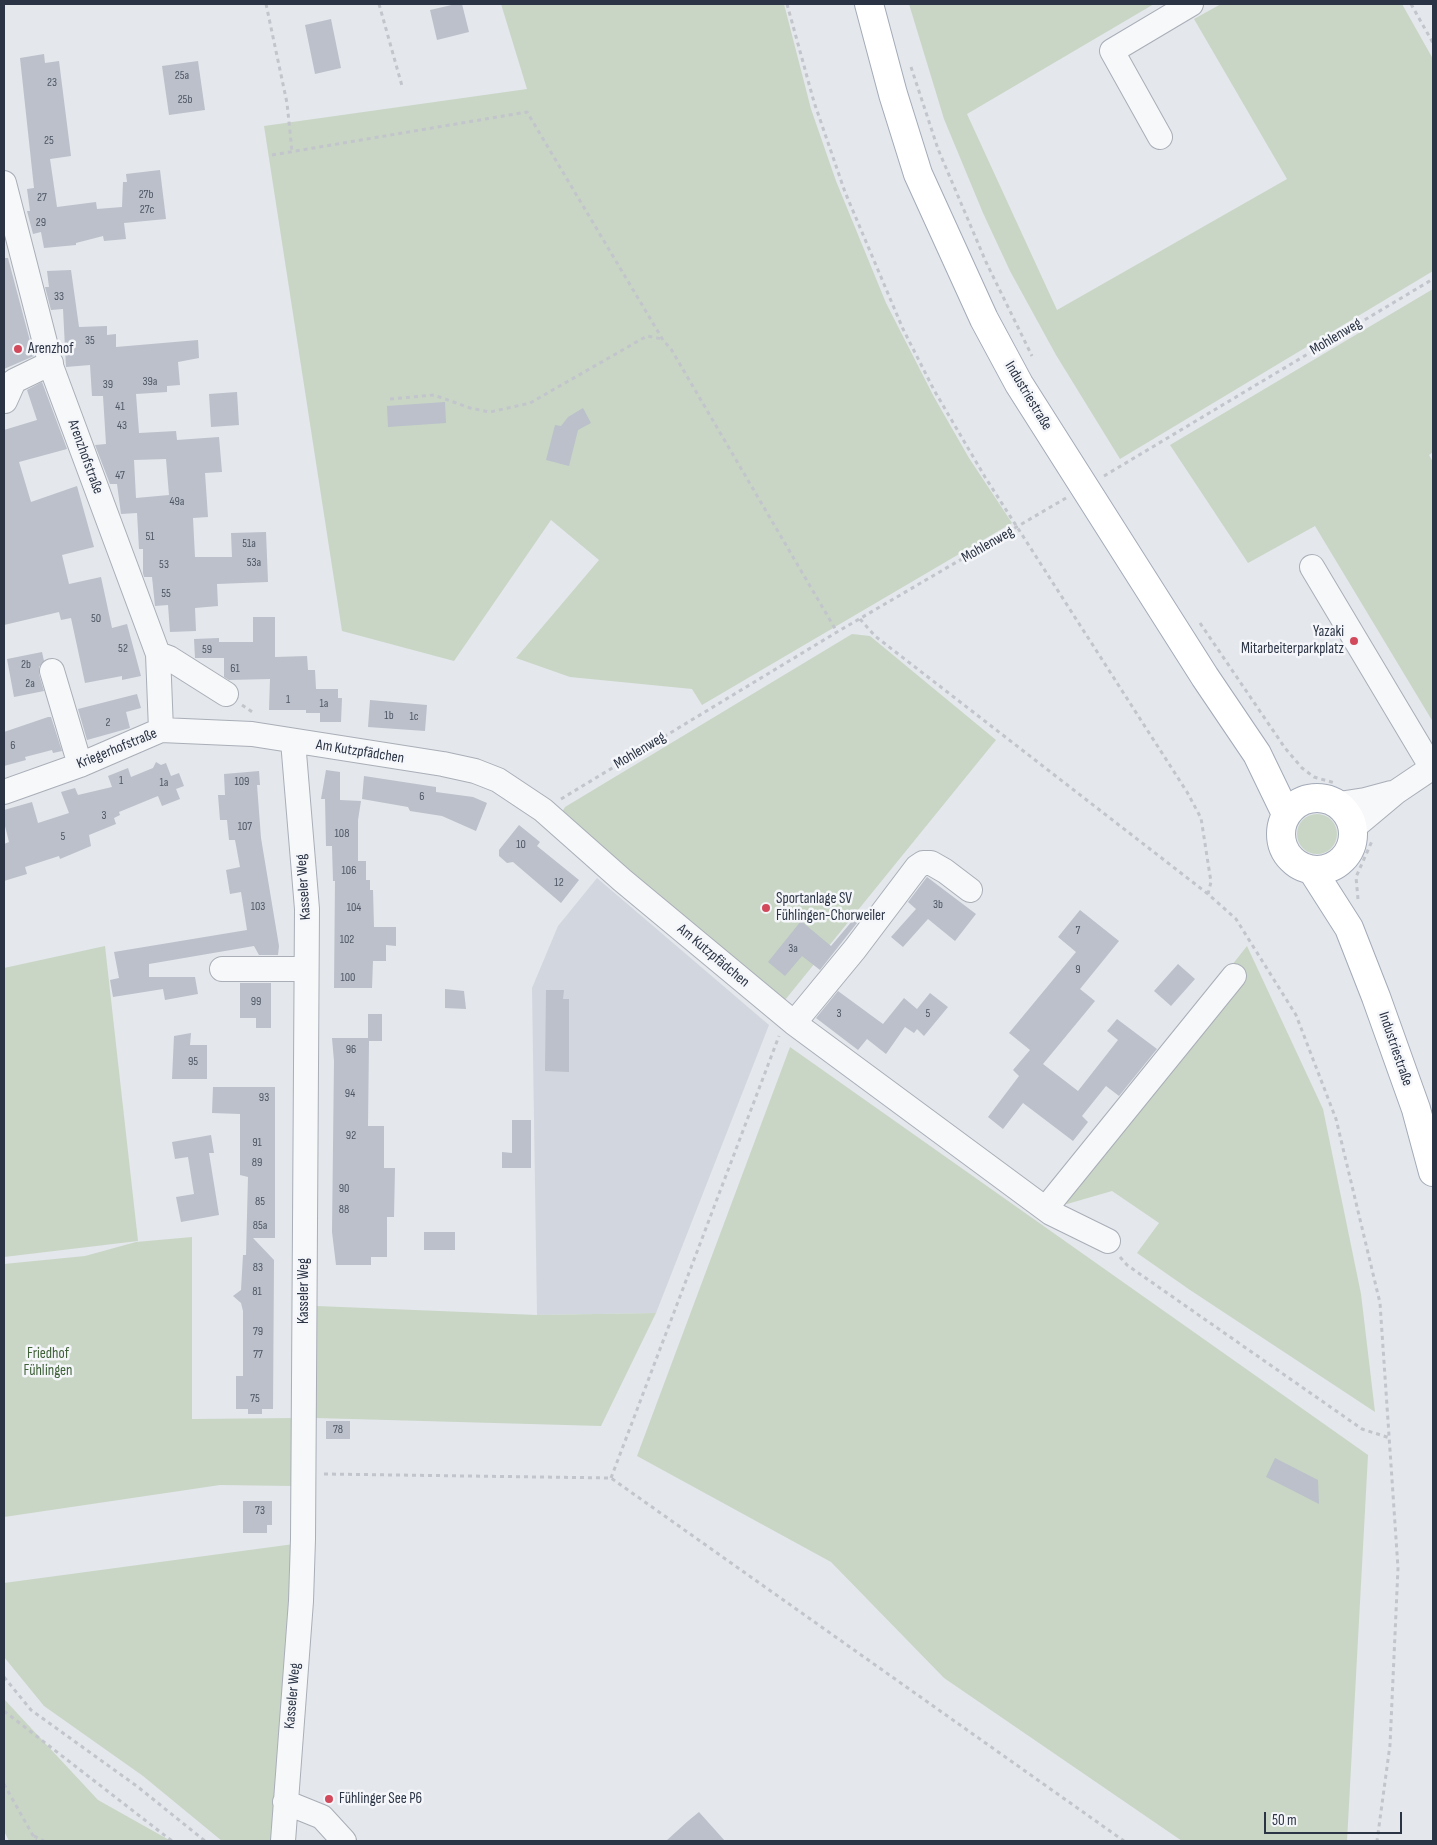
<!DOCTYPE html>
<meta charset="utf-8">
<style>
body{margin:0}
#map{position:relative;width:1437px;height:1845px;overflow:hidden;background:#e4e7ec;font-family:"Sofia Sans Condensed",sans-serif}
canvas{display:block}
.frame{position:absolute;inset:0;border:5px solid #2b3445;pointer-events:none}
.scale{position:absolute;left:1264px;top:1812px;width:138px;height:22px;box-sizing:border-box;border:2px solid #2b3445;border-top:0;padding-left:6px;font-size:15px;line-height:18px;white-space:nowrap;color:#2b3445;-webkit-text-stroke:4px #f4f6f9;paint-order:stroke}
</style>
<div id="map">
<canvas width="1437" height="1845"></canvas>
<div class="frame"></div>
<div class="scale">50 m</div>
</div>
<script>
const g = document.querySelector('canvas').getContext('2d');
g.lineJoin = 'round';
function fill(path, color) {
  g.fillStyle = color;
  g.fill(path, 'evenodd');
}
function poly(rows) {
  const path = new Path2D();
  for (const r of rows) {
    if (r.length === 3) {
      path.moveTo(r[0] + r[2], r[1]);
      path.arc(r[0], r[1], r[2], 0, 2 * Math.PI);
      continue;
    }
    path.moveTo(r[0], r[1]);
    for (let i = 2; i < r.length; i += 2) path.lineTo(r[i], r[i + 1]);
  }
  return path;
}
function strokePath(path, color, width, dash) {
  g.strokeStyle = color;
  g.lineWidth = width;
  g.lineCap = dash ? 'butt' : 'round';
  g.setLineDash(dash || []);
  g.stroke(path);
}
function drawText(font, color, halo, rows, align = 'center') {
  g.font = font + ' "Sofia Sans Condensed",sans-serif';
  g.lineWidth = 5;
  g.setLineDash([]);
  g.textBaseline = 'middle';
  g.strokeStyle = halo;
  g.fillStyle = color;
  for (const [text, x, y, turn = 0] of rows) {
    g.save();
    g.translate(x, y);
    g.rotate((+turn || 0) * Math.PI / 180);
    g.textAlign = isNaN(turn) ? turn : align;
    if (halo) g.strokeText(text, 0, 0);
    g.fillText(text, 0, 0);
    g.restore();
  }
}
fill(poly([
 [597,878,769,1025,656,1313,537,1315,532,988,558,926]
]), '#d2d6de');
fill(poly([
 [501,4,784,4,811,109,836,181,886,303,934,397,969,458,1012,523,702,705,692,689,570,677,516,658,599,560,551,520,454,661,342,631,264,126,527,89],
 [909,4,1154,4,967,114,1057,310,1287,179,1194,19,1221,4,1402,4,1433,59,1433,271,1120,459,1056,355,1010,271,983,213,944,119],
 [1433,289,1433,452,1429,455,1433,462,1433,722,1315,526,1248,563,1170,445],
 [852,634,870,636,996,740,785,1000,561,814,565,807],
 [1317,834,20],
 [105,946,138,1241,4,1257,4,968],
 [1247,946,1323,1109,1361,1294,1375,1412,1190,1290,1137,1253,1159,1223,1112,1191,1067,1204,1050,1195],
 [790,1047,1368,1455,1347,1841,1182,1841,944,1678,831,1562,637,1456],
 [192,1237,192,1419,295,1418,293,1486,220,1485,4,1517,4,1264,85,1256,136,1242],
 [317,1306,537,1315,656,1313,601,1426,316,1418],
 [294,1544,272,1841,222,1841,143,1776,44,1706,4,1657,4,1583],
 [4,1699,98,1800,171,1841,9,1841,4,1831]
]), '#c9d6c5');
fill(poly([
 [456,4,462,4,469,32,437,40,430,10],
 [331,19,341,68,315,74,305,25],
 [44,54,45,63,59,61,71,156,50,159,57,207,96,202,97,209,122,207,123,182,127,182,126,174,160,170,166,219,124,223,126,239,104,241,103,236,76,243,76,245,44,248,41,232,33,234,27,211,30,211,27,189,34,188,20,58],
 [198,61,205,110,169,115,162,66],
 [4,258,8,258,34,356,4,369],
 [71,270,79,327,107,326,107,335,116,334,116,347,198,340,199,358,178,362,180,385,167,386,167,392,136,394,139,433,176,431,177,440,219,437,222,472,205,473,208,517,193,518,195,557,232,557,231,533,266,532,268,582,217,584,218,606,195,608,196,631,170,632,168,605,155,606,152,577,144,577,143,573,143,549,139,549,137,513,121,514,117,484,110,484,95,445,106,444,103,396,92,396,90,365,66,367,63,309,51,310,45,287,49,287,47,271],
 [166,459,169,495,136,498,134,460],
 [42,382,67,449,19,462,31,502,77,486,94,547,62,555,69,584,101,577,112,628,127,624,141,676,122,680,122,676,85,683,71,618,61,620,59,612,4,625,4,430,37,420,27,390],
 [237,392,239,425,211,427,209,394],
 [445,402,446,423,388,427,387,406],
 [583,408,591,423,578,430,569,466,546,460,555,425,561,426,568,417],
 [253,617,275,617,275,657,307,656,308,670,315,670,316,689,338,689,338,698,342,698,341,722,320,722,320,713,306,713,306,710,269,710,270,679,229,680,224,677,224,658,195,658,194,639,219,638,219,642,253,642],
 [42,652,44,661,39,667,39,674,44,691,14,697,7,659],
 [137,694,141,708,126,712,130,728,87,740,78,709],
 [370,700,427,705,425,731,368,727],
 [48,717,51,717,62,751,53,753,52,750,25,757,26,760,4,766,4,732],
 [156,762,161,765,166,763,171,776,179,773,184,786,176,789,180,799,162,806,158,796,119,812,120,815,114,818,116,824,89,835,91,846,60,859,59,856,25,867,27,874,4,881,4,844,9,842,4,822,4,810,32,802,38,823,69,813,61,792,75,788,78,795,112,787,108,776,128,768,131,777,153,768],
 [326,770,340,772,340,800,361,801,358,820,358,861,366,861,366,880,370,880,370,890,373,890,374,927,396,927,396,946,386,945,386,961,373,961,372,988,334,988,335,881,333,881,332,846,326,846,325,799,321,799],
 [259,771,260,785,257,785,261,838,279,946,278,955,259,955,254,946,149,964,149,977,195,977,198,994,165,1000,163,989,113,997,110,980,119,978,114,952,247,930,241,892,230,894,226,870,240,867,235,840,229,840,227,820,220,820,218,795,225,795,224,774],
 [364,776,436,787,436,792,473,797,487,803,476,831,442,816,410,811,408,807,362,799],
 [519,825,540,842,537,846,579,880,561,903,513,862,507,863,499,856,499,850],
 [927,877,976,914,955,941,928,919,903,947,891,937,916,909,908,902],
 [1080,910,1119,941,1080,989,1095,1001,1043,1064,1078,1091,1118,1040,1107,1031,1117,1019,1157,1049,1119,1096,1106,1086,1082,1116,1088,1122,1073,1141,1023,1103,1003,1129,988,1117,1019,1076,1013,1070,1030,1050,1009,1033,1076,952,1058,937],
 [853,920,857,923,820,970,802,956,785,976,768,962,801,921,831,946],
 [1178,964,1195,979,1171,1006,1154,991],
 [240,983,271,983,271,1028,256,1028,256,1018,240,1018],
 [445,989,464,991,466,1009,445,1008],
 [546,990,564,990,563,999,569,999,569,1072,545,1071],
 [838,991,883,1024,904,998,917,1009,930,993,948,1007,924,1036,917,1029,914,1033,905,1027,886,1054,867,1039,858,1050,816,1018],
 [368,1014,382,1014,382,1041,369,1041,368,1126,384,1126,384,1168,395,1168,394,1217,387,1217,387,1257,371,1257,371,1265,336,1265,332,1232,334,1061,332,1038,368,1038],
 [191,1033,190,1045,207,1045,207,1079,172,1079,174,1036],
 [213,1087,275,1087,275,1238,253,1238,274,1260,273,1409,262,1409,262,1414,248,1414,248,1409,236,1409,236,1376,243,1376,243,1311,241,1303,233,1296,241,1290,243,1255,246,1255,248,1177,240,1175,240,1114,212,1113],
 [512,1120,531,1120,531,1168,502,1168,502,1152,512,1153],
 [211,1135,214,1153,209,1153,219,1215,181,1222,176,1197,194,1194,188,1157,175,1159,172,1142],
 [424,1232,455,1232,455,1250,424,1250],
 [326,1421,350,1421,350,1439,326,1439],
 [1275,1458,1318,1480,1319,1504,1266,1477],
 [243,1501,272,1501,272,1525,267,1525,267,1533,243,1533],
 [699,1812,725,1841,666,1841,688,1821]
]), '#bbc0ca');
const minor = poly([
 [1160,137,1112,51,1191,4],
 [4,183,51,366,158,654,161,730],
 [5,401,14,381,51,363],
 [1312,567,1432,768],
 [158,654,169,658,226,694],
 [52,671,80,765],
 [4,792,80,765,161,730,252,734,443,764,475,771,498,780,543,810,622,880,794,1023,1051,1213,1108,1241],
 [1339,804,1365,800,1391,793],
 [1353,828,1396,792,1433,767],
 [222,969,306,969],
 [794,1023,855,949,917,867,923,863,931,863,945,871,970,890],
 [1046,1208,1234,976],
 [285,1802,322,1817,344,1841],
 [283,1841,301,1601,303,1539,307,909,293,741]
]);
const major = poly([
 [869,4,893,94,918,174,984,319,1019,384,1205,677,1257,754,1286,814],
 [1317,834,36],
 [1312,870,1349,928,1376,997,1416,1109,1433,1172]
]);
strokePath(minor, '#a9aeb7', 26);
strokePath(major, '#a3abb8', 30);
strokePath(poly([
 [266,4,287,103,292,151],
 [379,4,402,86],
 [787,4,814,102,845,192,903,329,934,390,985,477,1187,792,1201,818,1211,882,1208,894,1236,919,1296,1015,1336,1119,1380,1303,1398,1568,1390,1745,1377,1841],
 [1411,4,1433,43],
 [911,67,938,149,986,262,1032,356],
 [272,155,527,112,663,340,671,349,837,632],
 [390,399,434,395,470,408,490,412,530,403,647,336,662,339],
 [1104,476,1433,279],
 [860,619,875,636,1208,894],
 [1200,623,1285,748,1302,768,1314,777,1335,783],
 [242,705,254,713],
 [561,799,837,632,1066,498],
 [1358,899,1356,877,1372,841],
 [1120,1257,1127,1265,1362,1429,1390,1438],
 [324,1474,611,1478,1124,1841],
 [611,1478,779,1036],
 [4,1677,31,1710,138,1787,205,1841],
 [4,1711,172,1841],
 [4,1784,36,1841],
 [34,1836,44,1841]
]), '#c2c5cb', 3, [4, 4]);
strokePath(minor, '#f7f8fa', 24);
strokePath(major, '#fff', 28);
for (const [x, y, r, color] of [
 [18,349,5,"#d1495b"],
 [1354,641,5,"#d1495b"],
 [766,908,5,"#d1495b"],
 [329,1799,5,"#d1495b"]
]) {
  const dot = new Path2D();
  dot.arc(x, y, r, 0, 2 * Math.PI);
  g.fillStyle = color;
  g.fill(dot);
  strokePath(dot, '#f4f6f9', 2);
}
drawText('12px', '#4f5766', null, [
 ["25a",182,76],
 ["23",52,83],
 ["25b",185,100],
 ["25",49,141],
 ["27b",146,195],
 ["27",42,198],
 ["27c",147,210],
 ["29",41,223],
 ["33",59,297],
 ["35",90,341],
 ["39a",150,382],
 ["39",108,385],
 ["41",120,407],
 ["43",122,426],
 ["47",120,476],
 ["49a",177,502],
 ["51",150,537],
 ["51a",249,544],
 ["53a",254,563],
 ["53",164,565],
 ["55",166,594],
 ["50",96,619],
 ["52",123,649],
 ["59",207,650],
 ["2b",26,665],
 ["61",235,669],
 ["2a",30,684],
 ["1",288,700],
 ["1a",324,704],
 ["1b",389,716],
 ["1c",414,717],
 ["2",108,723],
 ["6",13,746],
 ["1",121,781],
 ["109",242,782],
 ["1a",164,783],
 ["6",422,797],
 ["3",104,816],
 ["107",245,827],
 ["108",342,834],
 ["5",63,837],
 ["10",521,845],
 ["106",349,871],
 ["12",559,883],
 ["3b",938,905],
 ["103",258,907],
 ["104",354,908],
 ["7",1078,931],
 ["102",347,940],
 ["3a",793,949],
 ["9",1078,970],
 ["100",348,978],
 ["99",256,1002],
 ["3",839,1014],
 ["5",928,1014],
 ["96",351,1050],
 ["95",193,1062],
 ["94",350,1094],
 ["93",264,1098],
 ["92",351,1136],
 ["91",257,1143],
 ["89",257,1163],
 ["90",344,1189],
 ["85",260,1202],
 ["88",344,1210],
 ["85a",260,1226],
 ["83",258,1268],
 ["81",257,1292],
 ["79",258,1332],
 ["77",258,1355],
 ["75",255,1399],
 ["78",338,1430],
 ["73",260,1511]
]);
drawText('15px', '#2b3445', '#f4f6f9', [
 ["Mohlenweg",1336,337,-31],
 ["Industriestraße",1028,396,59],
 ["Arenzhofstraße",85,457,70],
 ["Mohlenweg",988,545,-30],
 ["Kriegerhofstraße",117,749,-22],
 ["Mohlenweg",640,751,-31],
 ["Am Kutzpfädchen",360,752,9],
 ["Kasseler Weg",304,887,-94],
 ["Am Kutzpfädchen",713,956,40],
 ["Industriestraße",1395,1049,71],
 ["Kasseler Weg",304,1291,-90],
 ["Kasseler Weg",293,1696,-85]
]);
drawText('15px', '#2b3445', '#f4f6f9', [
 ["Arenzhof",28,349],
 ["Yazaki",1344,632,"right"],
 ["Mitarbeiterparkplatz",1344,649,"right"],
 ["Sportanlage SV",776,899],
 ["Fühlingen-Chorweiler",776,916],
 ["Fühlinger See P6",339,1799]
], 'left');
drawText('15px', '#3f6138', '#f4f6f9', [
 ["Friedhof",48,1354],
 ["Fühlingen",48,1371]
]);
</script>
